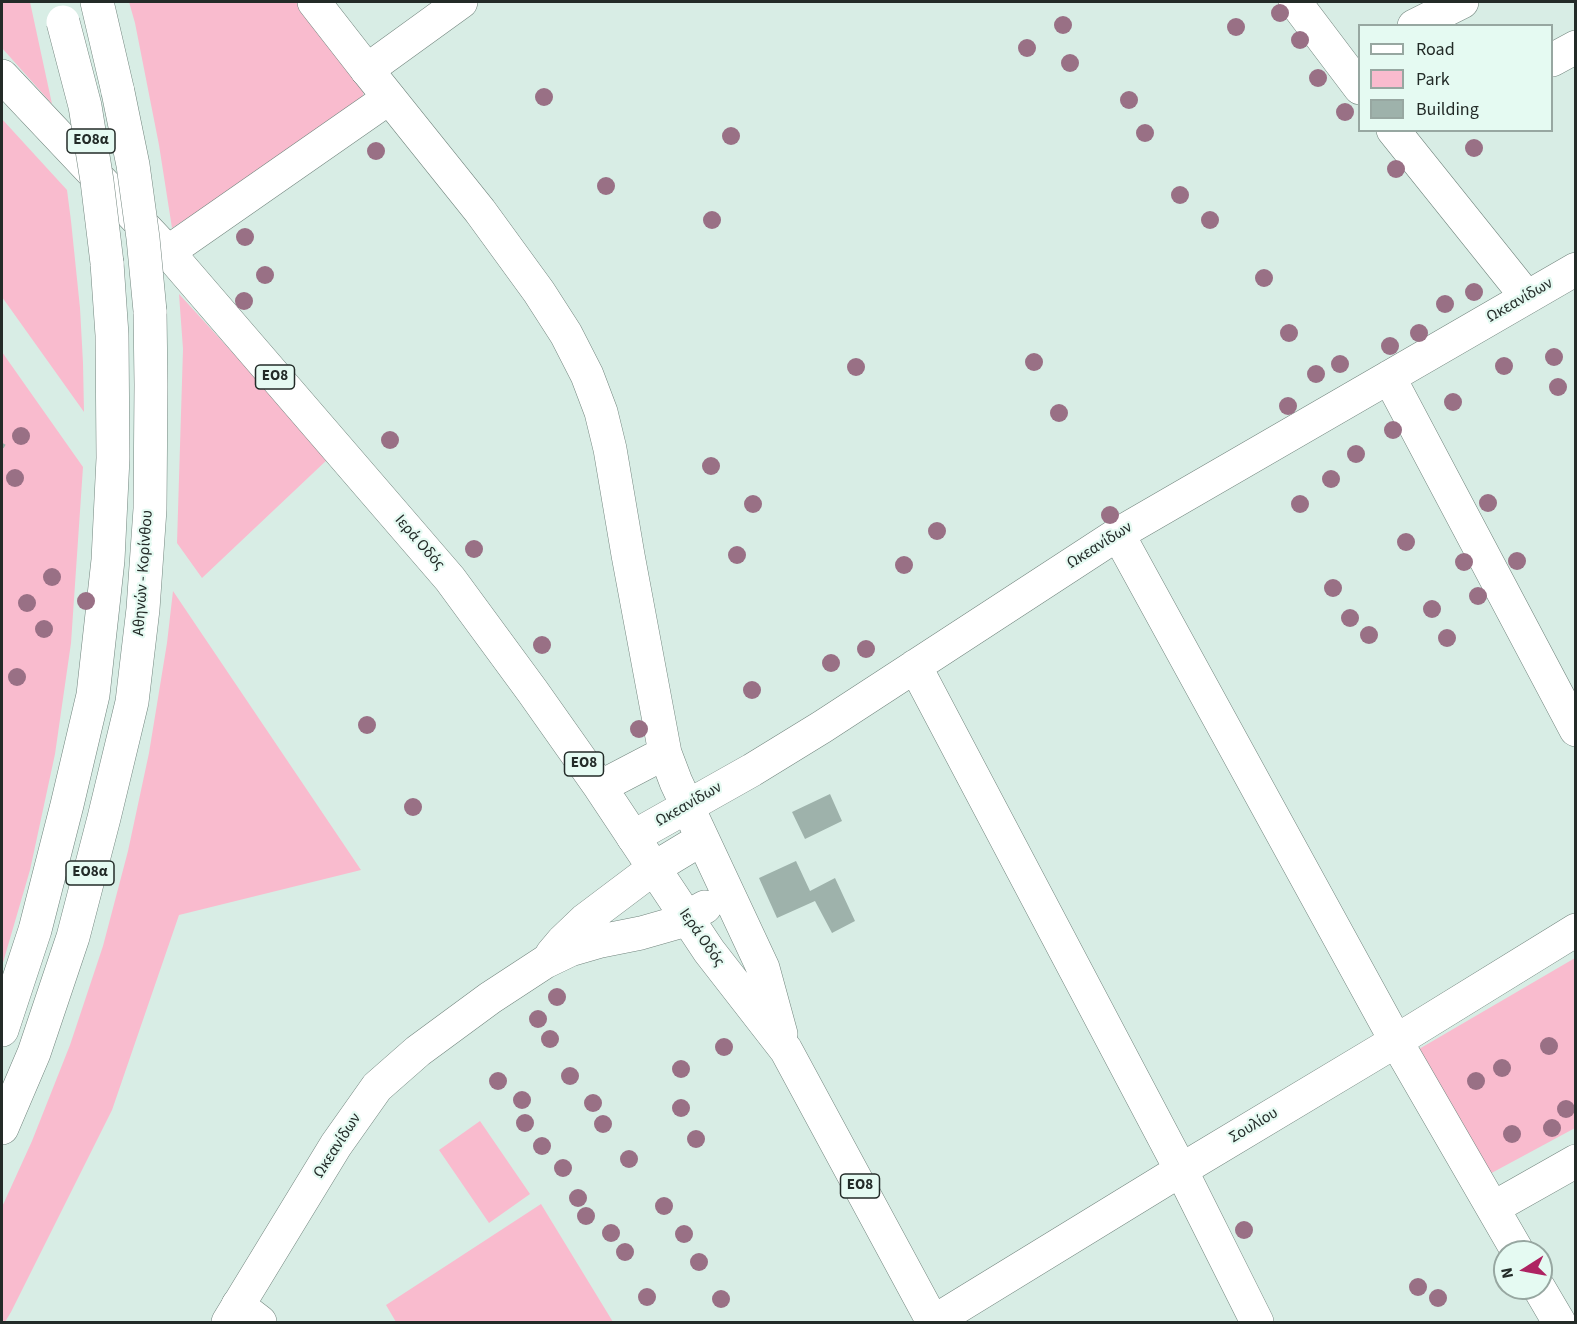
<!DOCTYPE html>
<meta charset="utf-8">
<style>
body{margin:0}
#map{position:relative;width:1577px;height:1324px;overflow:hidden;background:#d8ede5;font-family:"Source Sans 3",sans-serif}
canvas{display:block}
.frame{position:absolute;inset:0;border:3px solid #232b28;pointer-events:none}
.legend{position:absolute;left:1358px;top:24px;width:195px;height:108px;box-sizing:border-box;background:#e5faf2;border:2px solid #97a7a1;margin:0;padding:8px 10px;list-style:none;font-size:18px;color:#232b28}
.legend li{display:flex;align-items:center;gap:12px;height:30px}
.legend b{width:30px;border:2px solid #97a7a1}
.north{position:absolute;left:1493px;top:1240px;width:60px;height:60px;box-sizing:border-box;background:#e5faf2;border:2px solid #97a7a1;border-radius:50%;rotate:259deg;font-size:16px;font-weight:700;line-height:24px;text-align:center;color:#232b28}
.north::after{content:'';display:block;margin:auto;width:21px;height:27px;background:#ae2362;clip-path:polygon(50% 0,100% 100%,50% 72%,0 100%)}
</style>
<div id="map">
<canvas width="1577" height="1324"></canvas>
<div class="frame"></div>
<ul class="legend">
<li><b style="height:8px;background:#fff"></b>Road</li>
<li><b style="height:16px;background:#f9bbce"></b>Park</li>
<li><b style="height:16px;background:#9eb2ab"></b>Building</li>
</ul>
<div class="north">N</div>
</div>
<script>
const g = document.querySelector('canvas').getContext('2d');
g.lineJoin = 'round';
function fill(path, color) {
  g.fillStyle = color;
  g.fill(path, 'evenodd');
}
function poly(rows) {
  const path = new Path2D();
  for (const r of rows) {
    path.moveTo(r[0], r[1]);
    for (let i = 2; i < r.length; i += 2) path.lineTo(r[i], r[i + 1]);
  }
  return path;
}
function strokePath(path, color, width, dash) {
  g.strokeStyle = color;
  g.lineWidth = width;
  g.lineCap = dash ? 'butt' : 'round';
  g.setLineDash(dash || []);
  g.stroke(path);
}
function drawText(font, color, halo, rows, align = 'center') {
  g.font = font + ' "Source Sans 3",sans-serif';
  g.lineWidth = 4.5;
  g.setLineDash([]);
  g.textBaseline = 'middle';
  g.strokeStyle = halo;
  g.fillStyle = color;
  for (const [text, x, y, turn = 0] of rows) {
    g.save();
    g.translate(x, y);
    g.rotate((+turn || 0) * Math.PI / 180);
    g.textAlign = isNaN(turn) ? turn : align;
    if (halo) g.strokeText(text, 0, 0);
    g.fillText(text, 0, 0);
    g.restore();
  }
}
fill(poly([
 [2,2,30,2,52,104,2,48],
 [129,2,304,2,364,89,362,104,352,115,172,228,159,145,135,23],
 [2,119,67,190,71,221,80,308,83,363,84,412,2,297],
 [179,294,329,458,202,578,177,543,183,349],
 [2,352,83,467,71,643,55,754,30,870,2,966],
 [173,591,361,870,179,915,112,1110,11,1312,5,1322,2,1322,2,1207,32,1141,70,1045,103,946,128,851,149,753,167,643],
 [1575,958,1575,1128,1486,1176,1419,1049],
 [480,1121,530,1194,489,1223,439,1150],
 [541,1204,613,1322,396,1322,386,1305]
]), '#f9bbce');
fill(poly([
 [830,794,842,821,805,839,792,812],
 [796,861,810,891,835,878,855,921,832,933,815,901,777,918,759,878]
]), '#9eb2ab');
const minor = poly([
 [1295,2,1360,88],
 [1414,26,1462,2],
 [1552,60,1576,47],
 [367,70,461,2],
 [1393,130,1526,296],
 [168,252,389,98],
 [1389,377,1576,730],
 [1118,534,1396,1041,1518,1252],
 [915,666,1181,1170,1257,1322],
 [633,837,752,770,822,727,1118,534,1576,269],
 [1493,1208,1576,1161],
 [1539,1288,1559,1322],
 [238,1305,260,1322],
 [933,1322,1181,1170,1396,1041,1576,930]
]);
const major = poly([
 [367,70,480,211,539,292,566,334,587,375,601,412,610,449,628,555,665,753,676,782,763,968,781,1034],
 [2,76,168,252,450,579,533,692,600,787,709,951,786,1050,933,1322],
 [600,787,665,753],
 [552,954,563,941,585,920,654,868,702,839],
 [228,1322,336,1145,377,1087,418,1051,490,998,545,962,570,950,601,941,641,933,676,923,705,907]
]);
const highway = poly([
 [97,2,118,92],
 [314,2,367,70],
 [2,1030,35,930,67,805,93,695,108,560,113,458,112,335,107,263],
 [2,1128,34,1053,73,937,104,818,132,702,143,609,150,509,151,385,150,311]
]);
strokePath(minor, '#72857e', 34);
strokePath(major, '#72857e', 34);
strokePath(highway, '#72857e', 34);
strokePath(poly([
 [2,445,7,448]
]), '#a1b2ac', 4, [3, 3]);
strokePath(minor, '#fff', 33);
strokePath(major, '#fff', 33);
strokePath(highway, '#fff', 33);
const highwayBridge = poly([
 [63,22,85,106,97,181,107,263],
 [118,92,133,165,143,238,150,311]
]);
strokePath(highwayBridge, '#72857e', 34, []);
strokePath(highwayBridge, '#fff', 33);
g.fillStyle = '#997085';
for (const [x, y] of [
 [1280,13],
 [1063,25],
 [1236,27],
 [1300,40],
 [1027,48],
 [1070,63],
 [1318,78],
 [544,97],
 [1129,100],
 [1345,112],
 [1145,133],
 [731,136],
 [1474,148],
 [376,151],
 [1396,169],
 [606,186],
 [1180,195],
 [712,220],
 [1210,220],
 [245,237],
 [265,275],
 [1264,278],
 [1474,292],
 [244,301],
 [1445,304],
 [1289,333],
 [1419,333],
 [1390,346],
 [1554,357],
 [1034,362],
 [1340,364],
 [1504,366],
 [856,367],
 [1316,374],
 [1558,387],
 [1453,402],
 [1288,406],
 [1059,413],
 [1393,430],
 [21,436],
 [390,440],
 [1356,454],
 [711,466],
 [15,478],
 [1331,479],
 [1488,503],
 [753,504],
 [1300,504],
 [1110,515],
 [937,531],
 [1406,542],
 [474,549],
 [737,555],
 [1517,561],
 [1464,562],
 [904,565],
 [52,577],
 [1333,588],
 [1478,596],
 [86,601],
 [27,603],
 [1432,609],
 [1350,618],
 [44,629],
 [1369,635],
 [1447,638],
 [542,645],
 [866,649],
 [831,663],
 [17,677],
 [752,690],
 [367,725],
 [639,729],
 [413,807],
 [557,997],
 [538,1019],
 [550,1039],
 [1549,1046],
 [724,1047],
 [1502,1068],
 [681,1069],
 [570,1076],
 [498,1081],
 [1476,1081],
 [522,1100],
 [593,1103],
 [681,1108],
 [1566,1109],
 [525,1123],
 [603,1124],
 [1552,1128],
 [1512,1134],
 [696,1139],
 [542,1146],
 [629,1159],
 [563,1168],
 [578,1198],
 [664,1206],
 [586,1216],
 [1244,1230],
 [611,1233],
 [684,1234],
 [625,1252],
 [699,1262],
 [1418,1287],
 [647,1297],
 [1438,1298],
 [721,1299]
]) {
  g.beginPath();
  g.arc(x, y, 9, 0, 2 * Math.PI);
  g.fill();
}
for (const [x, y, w] of [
 [91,141,48],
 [275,377,39],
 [584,764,39],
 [90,873,48],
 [860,1186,39]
]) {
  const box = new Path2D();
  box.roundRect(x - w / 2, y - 12, w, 24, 4.5);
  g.fillStyle = '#e5faf2';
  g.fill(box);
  strokePath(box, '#232b28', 1.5);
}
drawText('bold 15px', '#232b28', null, [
 ["ΕΟ8α",91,141],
 ["ΕΟ8",275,377],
 ["ΕΟ8",584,764],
 ["ΕΟ8α",90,873],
 ["ΕΟ8",860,1186]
]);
drawText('16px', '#232b28', '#e5faf2', [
 ["Ωκεανίδων",1520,301,-30],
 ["Ιερά Οδός",419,543,49],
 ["Ωκεανίδων",1100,546,-32],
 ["Αθηνών - Κορίνθου",144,573,-86],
 ["Ωκεανίδων",689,805,-30],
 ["Ιερά Οδός",701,938,55],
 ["Σουλίου",1254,1126,-31],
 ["Ωκεανίδων",338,1146,-57]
]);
</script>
